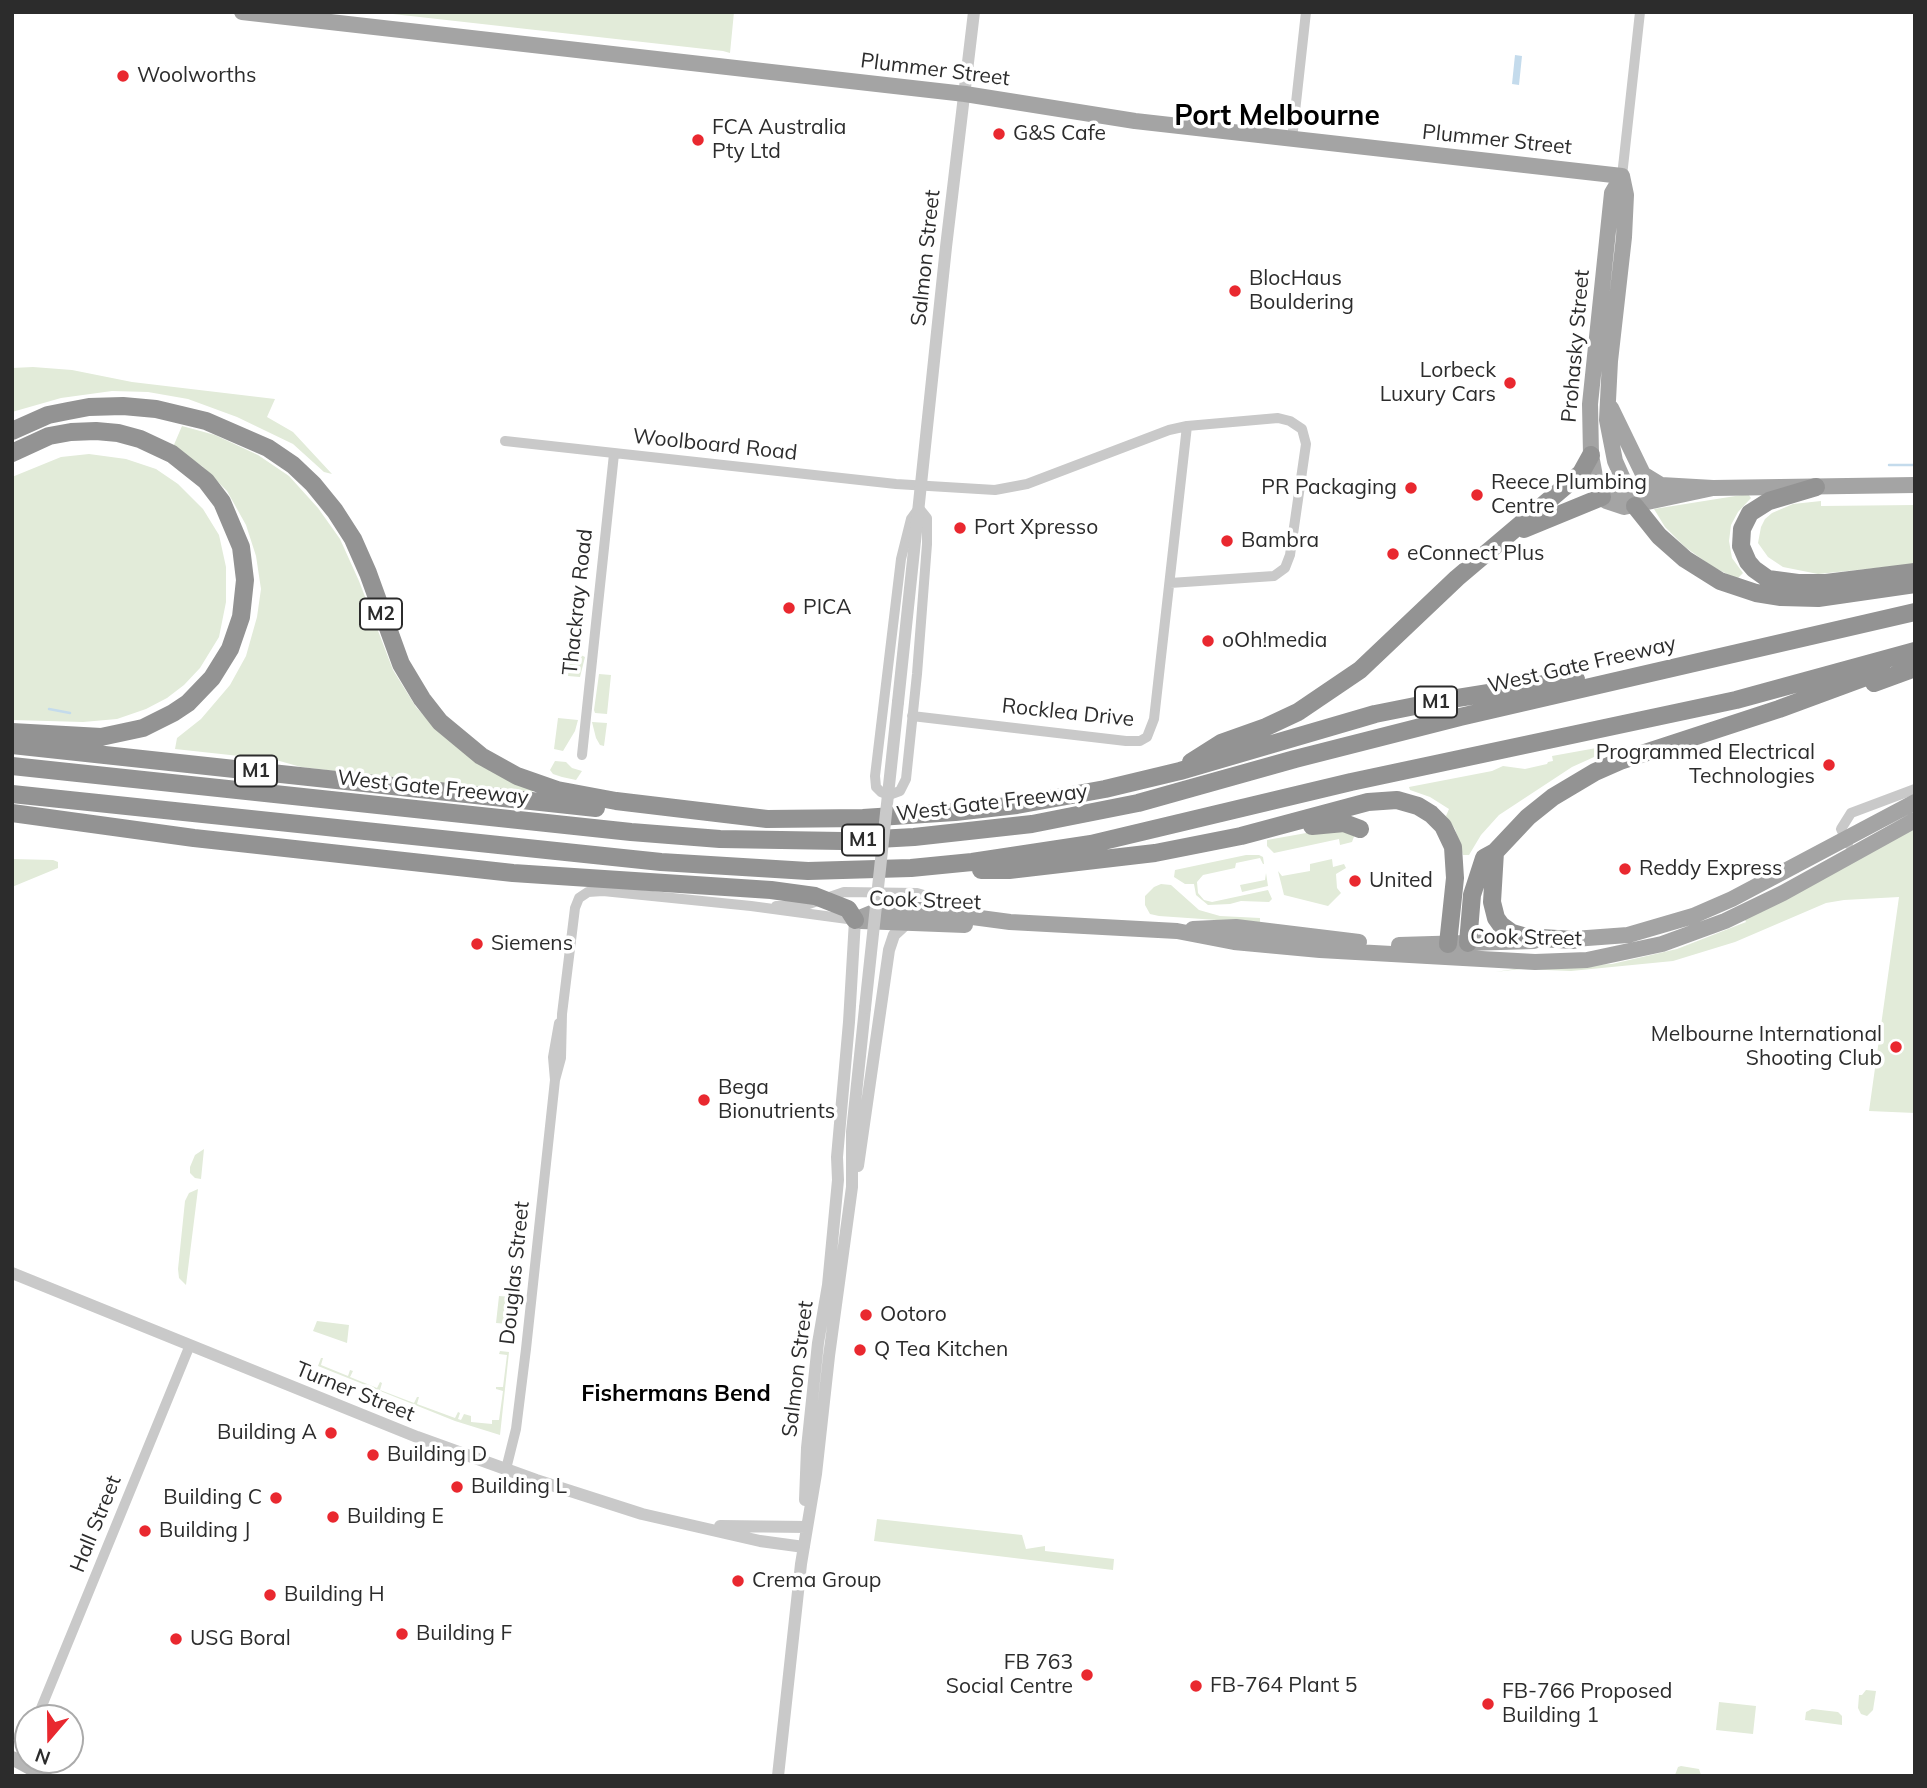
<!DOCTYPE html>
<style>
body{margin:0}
#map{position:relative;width:1927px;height:1788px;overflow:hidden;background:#fff;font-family:Mulish,sans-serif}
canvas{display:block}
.frame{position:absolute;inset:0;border:14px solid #2c2c2c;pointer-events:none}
.north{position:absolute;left:14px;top:1704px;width:70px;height:70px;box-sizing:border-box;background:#fff;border:2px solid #ababab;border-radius:50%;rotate:200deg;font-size:19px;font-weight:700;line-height:28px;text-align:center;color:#2c2c2c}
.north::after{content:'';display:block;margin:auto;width:24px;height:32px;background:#e9282f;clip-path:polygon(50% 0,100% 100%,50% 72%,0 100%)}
</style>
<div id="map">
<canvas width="1927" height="1788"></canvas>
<div class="frame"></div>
<div class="north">N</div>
</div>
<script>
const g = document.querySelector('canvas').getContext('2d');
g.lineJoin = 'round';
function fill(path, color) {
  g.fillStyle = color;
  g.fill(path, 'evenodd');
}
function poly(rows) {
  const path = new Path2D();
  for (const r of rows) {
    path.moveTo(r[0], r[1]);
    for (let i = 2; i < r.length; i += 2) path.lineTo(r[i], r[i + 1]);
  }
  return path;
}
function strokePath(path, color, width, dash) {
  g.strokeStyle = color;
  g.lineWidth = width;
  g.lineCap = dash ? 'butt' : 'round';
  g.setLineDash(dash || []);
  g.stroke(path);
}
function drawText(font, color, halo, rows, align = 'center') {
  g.font = font + ' Mulish,sans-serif';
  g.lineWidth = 7;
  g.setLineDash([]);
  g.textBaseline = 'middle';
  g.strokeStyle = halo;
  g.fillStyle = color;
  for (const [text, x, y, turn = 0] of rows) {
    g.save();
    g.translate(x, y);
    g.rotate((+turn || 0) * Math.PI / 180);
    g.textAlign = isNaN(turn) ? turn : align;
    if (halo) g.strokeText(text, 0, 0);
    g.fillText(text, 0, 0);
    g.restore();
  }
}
fill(poly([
 [375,12,734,12,730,53,723,51],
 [33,367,72,370,132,382,275,399,267,417,293,432,332,474,324,472,293,444,237,417,188,399,148,392,112,391,61,398,12,412,12,368],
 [182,426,215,435,258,455,289,476,318,508,340,539,359,581,393,670,416,707,439,732,533,789,532,794,301,767,276,760,175,749,177,738,201,719,230,685,246,656,257,617,261,589,256,556,246,525,227,491,202,466,173,447],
 [89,454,126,459,156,469,178,484,203,509,219,535,226,567,226,602,219,637,200,668,184,685,167,698,146,709,117,719,83,722,12,720,12,477,61,457],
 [1748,494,1751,498,1738,512,1731,525,1729,541,1732,558,1743,573,1737,579,1713,567,1685,547,1665,527,1654,509],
 [1821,501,1821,506,1915,505,1915,564,1818,574,1783,567,1768,557,1758,543,1761,527,1765,519,1772,513,1793,504],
 [571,650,585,657,580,677,568,676],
 [599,674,611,675,607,714,595,713,594,710],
 [558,718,578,720,575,731,563,751,554,749],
 [592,722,607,723,604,746,600,745,596,738],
 [1613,745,1614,748,1572,767,1499,815,1481,835,1469,855,1463,855,1455,829,1446,816,1449,809,1430,797,1410,790,1409,787,1492,771,1503,766,1525,769,1547,764,1548,762,1553,761,1552,756],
 [555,761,566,762,572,768,582,771,576,780,562,777,553,774,550,770],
 [1340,827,1355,834,1352,842,1340,845,1339,839,1274,853,1267,846,1267,840],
 [1915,827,1915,1113,1869,1111,1899,897,1844,900,1826,903,1735,942,1673,961,1571,971,1521,969,1495,972,1521,968,1612,964,1677,949,1746,922,1744,918],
 [1246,855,1259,855,1263,857,1264,864,1263,864,1260,858,1236,863,1235,868,1203,875,1197,882,1198,893,1204,900,1212,902,1268,890,1272,899,1269,902,1241,901,1230,904,1208,905,1196,895,1194,884,1185,884,1174,877,1175,870],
 [12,859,53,860,58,862,58,868,12,887],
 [1332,859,1333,867,1344,864,1346,868,1336,874,1337,888,1341,893,1328,906,1284,895,1278,871,1282,876,1310,871,1310,864],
 [1266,873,1268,886,1242,892,1240,885,1265,880],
 [1161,884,1171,885,1199,910,1220,916,1260,918,1260,923,1159,916,1150,914,1145,905,1145,896,1154,887],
 [204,1149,201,1179,195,1178,190,1173,190,1167,195,1155],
 [198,1189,186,1285,179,1278,178,1269,185,1201,189,1193],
 [499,1296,512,1297,509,1324,496,1323],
 [317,1321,349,1325,347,1343,313,1331],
 [500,1351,509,1352,500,1435,455,1421,318,1366,321,1358,323,1358,321,1365,348,1376,350,1370,353,1371,350,1377,377,1388,380,1382,382,1383,380,1390,414,1403,417,1397,419,1397,417,1404,455,1418,458,1412,460,1413,458,1419,461,1420,464,1414,471,1416,471,1422,492,1424,492,1420,499,1420,503,1391,496,1389,496,1387,503,1387,507,1355,499,1354],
 [877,1519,1022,1535,1026,1549,1045,1546,1045,1551,1114,1559,1113,1570,874,1541],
 [1866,1690,1876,1691,1873,1710,1867,1716,1861,1714,1858,1708,1859,1695,1862,1695],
 [1719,1702,1756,1706,1753,1734,1716,1730],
 [1812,1709,1838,1712,1842,1716,1842,1725,1805,1720,1806,1712],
 [1681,1766,1699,1769,1701,1775,1668,1776,1675,1775,1678,1767]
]), '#e2ebd9');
fill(poly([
 [1515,55,1522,56,1519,85,1512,84]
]), '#c4dbec');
strokePath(poly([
 [1889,465,1915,465],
 [49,709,70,713]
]), '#c4dbec', 2.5);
strokePath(poly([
 [1292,139,1306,12],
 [1622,176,1640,12],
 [505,441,896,484,995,490,1027,484,1169,430,1187,426,1278,418,1290,421,1302,429,1306,444,1290,555,1285,568,1274,576,1170,583],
 [919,508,927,518,927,544,917,674,906,779,900,791,889,795,881,792,876,787,875,776,901,559,911,519,919,508],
 [912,716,1126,741,1140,741,1147,737,1154,719,1187,426],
 [582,755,614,454],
 [1848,844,1841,829,1851,813,1915,789],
 [776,906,806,905,844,892,917,893,934,898,948,912],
 [555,1080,561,1058,562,1014,575,908,579,898,588,892,603,891,751,906,855,920],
 [506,1469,516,1429,526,1349,555,1080,553,1057,559,1023],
 [37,1718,190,1345],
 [18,1761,28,1739]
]), '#c9c9c9', 10);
strokePath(poly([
 [898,702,946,247,974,12],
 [858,1166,889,950,894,935,908,922],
 [12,1273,417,1437,536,1480,642,1514,760,1541,804,1547],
 [805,1500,807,1448,818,1343,828,1285,838,1180,837,1157,849,1022,855,920],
 [720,1526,807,1527],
 [778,1776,801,1564,816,1474,829,1356,852,1187,852,1132,865,1008]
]), '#c9c9c9', 12);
strokePath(poly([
 [12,1758,45,1776]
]), '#b6b6b6', 14);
strokePath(poly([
 [242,12,965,94,1135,121,1622,176],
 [1622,176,1612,193,1590,404,1591,455,1597,487,1606,501,1624,507,1713,488],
 [1622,176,1626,195,1624,237,1610,361,1607,420,1615,461,1635,506],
 [1611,408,1643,474,1661,485],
 [1602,497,1661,485,1713,488,1915,485],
 [855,920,879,910,920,910,1010,922,1177,931,1234,942,1320,950,1535,962,1587,960,1662,944,1725,921,1783,893,1915,820],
 [861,921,965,925],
 [1193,929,1236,927,1359,942],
 [1560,940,1628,935,1693,916,1732,899,1915,802],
 [1399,945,1534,941]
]), '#a4a4a4', 16);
strokePath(poly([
 [12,431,48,415,68,411,89,407,123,406,156,409,206,421,268,448,293,465,313,484,335,511,353,539,368,573,401,664,422,699,440,722,481,756,517,776,557,790,616,801,767,819,863,818,955,812,1017,805,1105,789,1180,771,1375,714,1445,700,1576,679],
 [12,453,49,436,71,432,96,431,118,433,140,439,172,454,206,481,222,502,241,547,245,580,241,617,230,649,212,678,188,703,173,713,143,728,101,737,12,732],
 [1816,487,1769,501,1750,513,1742,529,1741,546,1748,562,1754,569,1768,579,1798,583,1826,583,1915,572],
 [1635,506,1659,536,1685,559,1720,581,1756,593,1781,597,1818,598,1915,584],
 [1524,529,1602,497],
 [1874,683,1915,668],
 [12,745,596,808],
 [1191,762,1221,743,1266,727,1298,712,1360,670,1457,578,1581,473,1591,455],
 [12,766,631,832,720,839,842,841,914,837,1032,824,1138,803,1295,759,1460,717,1915,612],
 [12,794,661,862,808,871,911,868,972,862,1091,844,1351,782,1736,700,1915,651],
 [12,813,194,838,513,873,771,890,815,896,848,909,855,920],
 [1312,826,1344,823,1360,829],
 [1495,852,1492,902,1496,918,1501,925,1512,933,1526,937,1573,940],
 [981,870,1009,870,1155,853,1241,836,1368,802,1397,800,1418,806,1431,814,1443,826,1453,847,1455,878,1448,944],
 [1468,943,1472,895,1484,858,1495,852,1528,817,1553,797,1595,772,1620,761,1779,709,1882,671]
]), '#939393', 18);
strokePath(poly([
 [865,1008,898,702]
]), '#c9c9c9', 12);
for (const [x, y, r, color] of [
 [123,76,7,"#e9282f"],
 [999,134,7,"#e9282f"],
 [698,140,7,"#e9282f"],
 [1235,291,7,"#e9282f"],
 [1510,383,7,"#e9282f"],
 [1411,488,7,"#e9282f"],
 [1477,495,7,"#e9282f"],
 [960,528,7,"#e9282f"],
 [1227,541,7,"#e9282f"],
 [1393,554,7,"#e9282f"],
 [789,608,7,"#e9282f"],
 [1208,641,7,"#e9282f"],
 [1829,765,7,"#e9282f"],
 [1625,869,7,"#e9282f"],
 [1355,881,7,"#e9282f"],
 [477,944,7,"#e9282f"],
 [1896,1047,7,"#e9282f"],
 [704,1100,7,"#e9282f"],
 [866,1315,7,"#e9282f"],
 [860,1350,7,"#e9282f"],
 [331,1433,7,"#e9282f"],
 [373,1455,7,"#e9282f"],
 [457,1487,7,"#e9282f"],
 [276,1498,7,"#e9282f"],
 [333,1517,7,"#e9282f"],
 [145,1531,7,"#e9282f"],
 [738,1581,7,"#e9282f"],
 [270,1595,7,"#e9282f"],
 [402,1634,7,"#e9282f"],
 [176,1639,7,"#e9282f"],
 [1087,1675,7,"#e9282f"],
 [1196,1686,7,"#e9282f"],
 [1488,1704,7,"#e9282f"]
]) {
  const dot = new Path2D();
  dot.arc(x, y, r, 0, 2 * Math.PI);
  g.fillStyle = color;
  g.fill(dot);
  strokePath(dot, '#fff', 2.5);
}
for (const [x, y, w] of [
 [381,614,42],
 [1436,702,42],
 [256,771,42],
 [863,840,42]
]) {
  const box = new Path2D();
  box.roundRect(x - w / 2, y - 15.5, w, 31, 5);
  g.fillStyle = '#fff';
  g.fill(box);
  strokePath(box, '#2c2c2c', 2);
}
drawText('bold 19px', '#2c2c2c', null, [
 ["M2",381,614],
 ["M1",1436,702],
 ["M1",256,771],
 ["M1",863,840]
]);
drawText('21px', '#2c2c2c', '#fff', [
 ["Plummer Street",935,70,7],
 ["Plummer Street",1497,140,6],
 ["Salmon Street",926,258,-84],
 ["Prohasky Street",1576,346,-85],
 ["Woolboard Road",715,445,6],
 ["Thackray Road",578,602,-84],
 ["West Gate Freeway",1582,665,-13],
 ["Rocklea Drive",1068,713,6],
 ["West Gate Freeway",433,788,6],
 ["West Gate Freeway",992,803,-7],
 ["Cook Street",925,901,2],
 ["Cook Street",1526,938,1],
 ["Douglas Street",515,1273,-84],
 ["Salmon Street",798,1369,-83],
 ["Turner Street",355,1392,22],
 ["Hall Street",96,1524,-68]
]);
drawText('21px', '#2c2c2c', '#fff', [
 ["Woolworths",137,76],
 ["FCA Australia",712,128],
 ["Pty Ltd",712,152],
 ["G&S Cafe",1013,134],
 ["BlocHaus",1249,279],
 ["Bouldering",1249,303],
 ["Lorbeck",1496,371,"right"],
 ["Luxury Cars",1496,395,"right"],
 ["Reece Plumbing",1491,483],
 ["Centre",1491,507],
 ["PR Packaging",1397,488,"right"],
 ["Port Xpresso",974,528],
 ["Bambra",1241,541],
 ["eConnect Plus",1407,554],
 ["PICA",803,608],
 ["oOh!media",1222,641],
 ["Programmed Electrical",1815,753,"right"],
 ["Technologies",1815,777,"right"],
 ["Reddy Express",1639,869],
 ["United",1369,881],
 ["Siemens",491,944],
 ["Melbourne International",1882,1035,"right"],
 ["Shooting Club",1882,1059,"right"],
 ["Bega",718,1088],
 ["Bionutrients",718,1112],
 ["Ootoro",880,1315],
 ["Q Tea Kitchen",874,1350],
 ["Building A",317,1433,"right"],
 ["Building D",387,1455],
 ["Building L",471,1487],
 ["Building C",262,1498,"right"],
 ["Building E",347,1517],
 ["Building J",159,1531],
 ["Crema Group",752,1581],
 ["Building H",284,1595],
 ["Building F",416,1634],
 ["USG Boral",190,1639],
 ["FB 763",1073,1663,"right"],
 ["Social Centre",1073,1687,"right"],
 ["FB-764 Plant 5",1210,1686],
 ["FB-766 Proposed",1502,1692],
 ["Building 1",1502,1716]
], 'left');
drawText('bold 23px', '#000', '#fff', [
 ["Fishermans Bend",676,1394]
]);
drawText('bold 28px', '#000', '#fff', [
 ["Port Melbourne",1277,117]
]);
</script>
